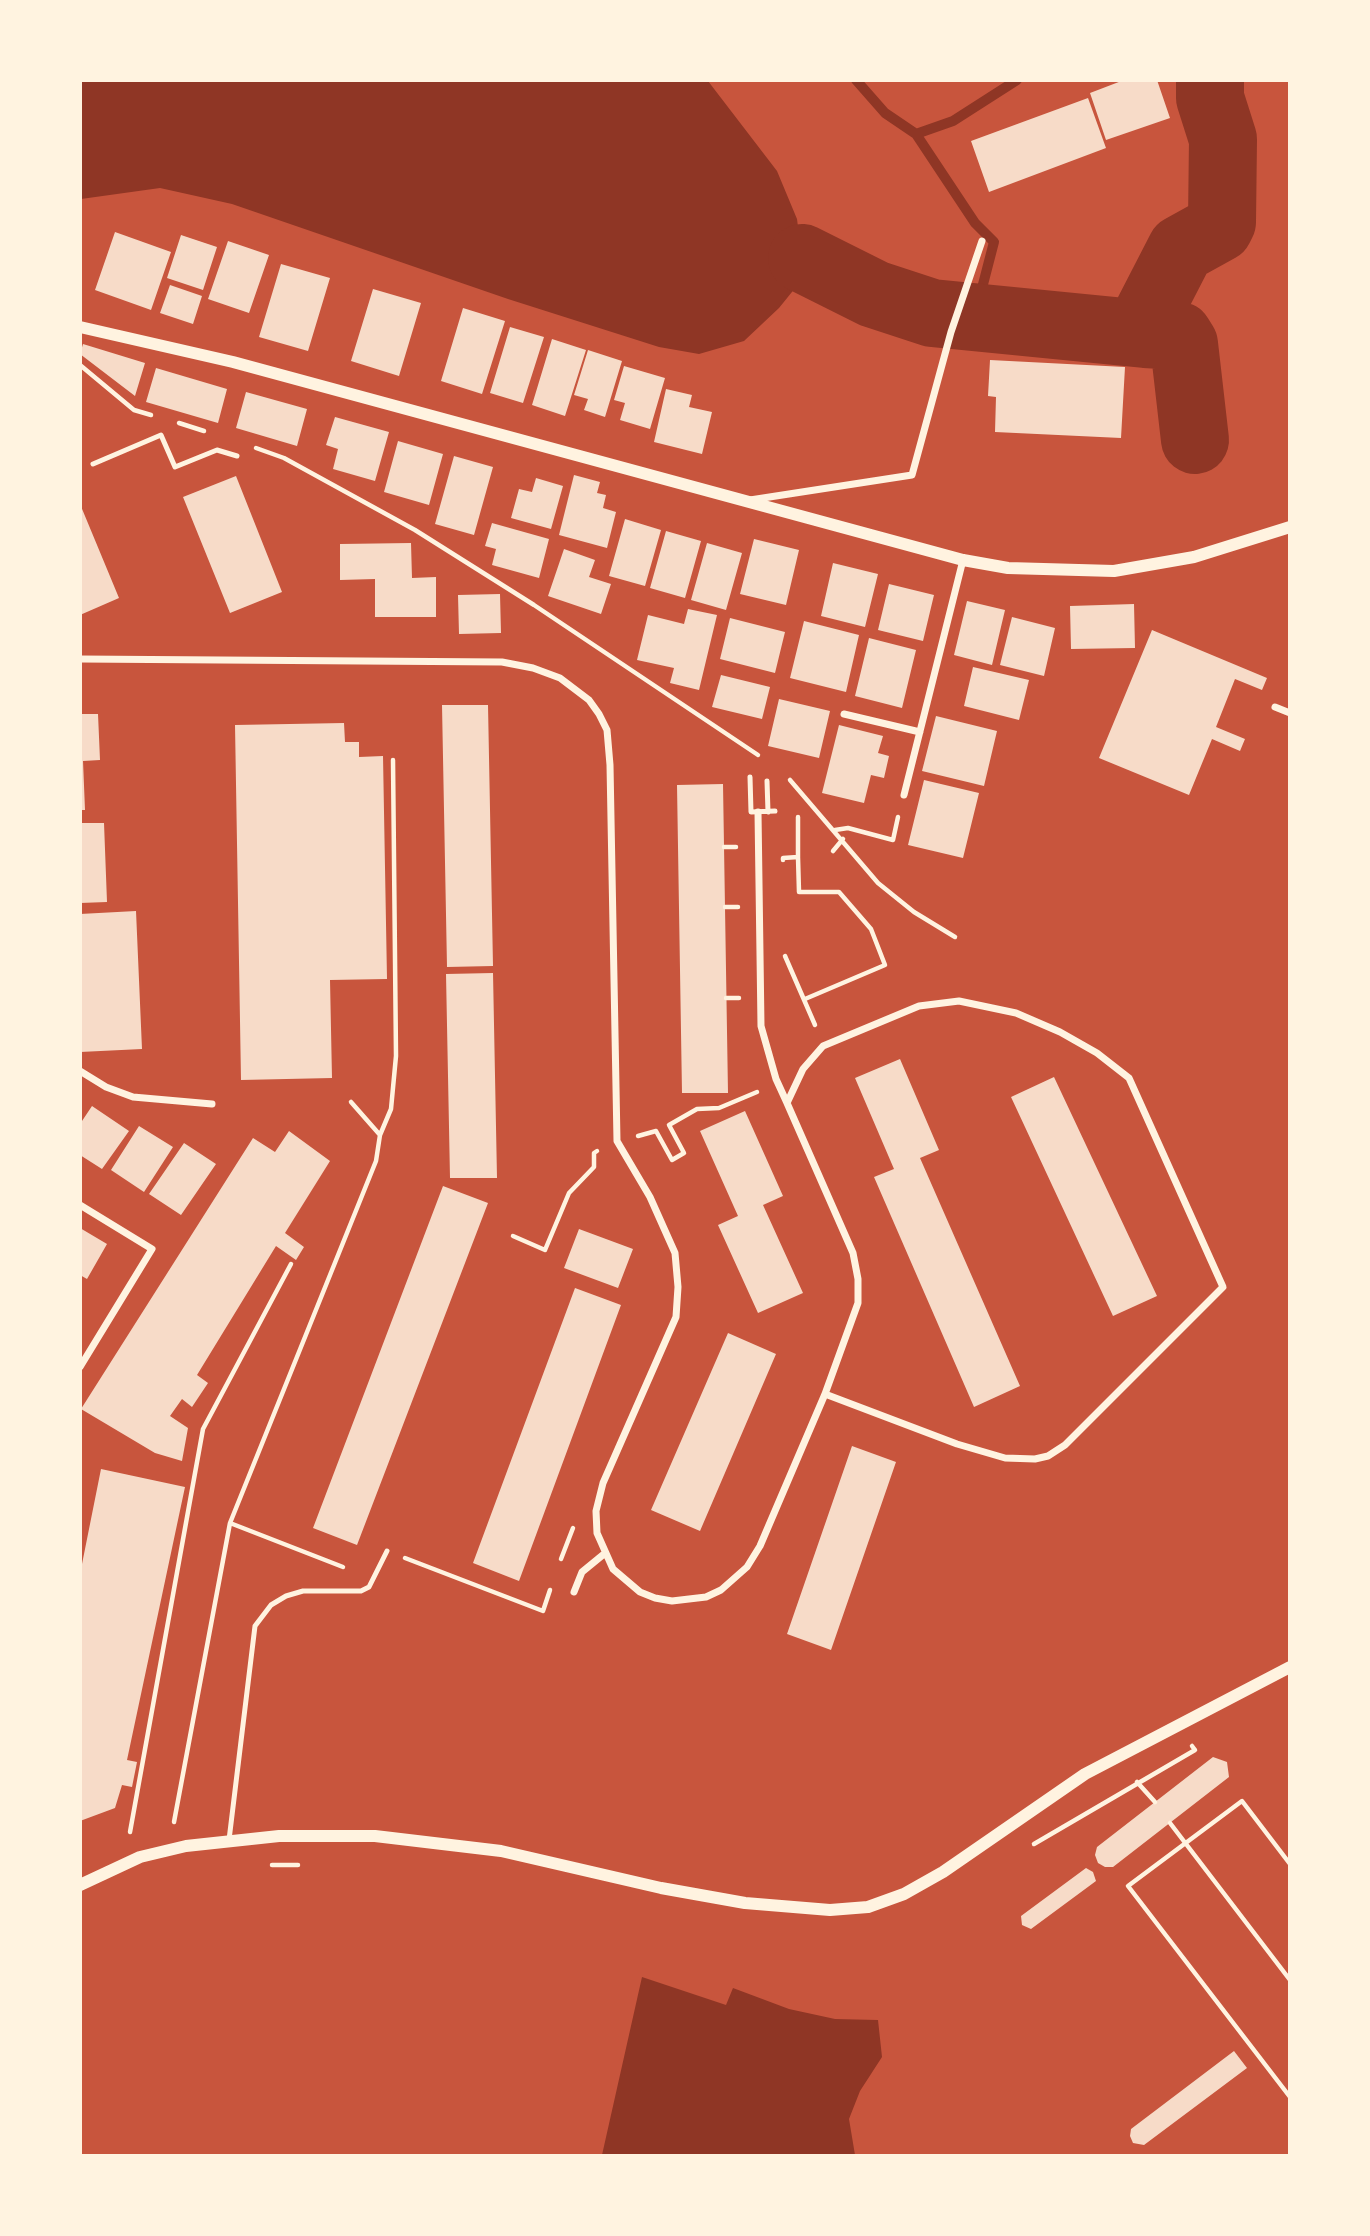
<!DOCTYPE html>
<style>
body{margin:0}
#map{position:relative;width:1370px;height:2236px;overflow:hidden;background:#c8553d;font-family:"IBM Plex Sans",sans-serif}
canvas{display:block}
.frame{position:absolute;inset:0;border:82px solid #fff3e0;pointer-events:none}
</style>
<div id="map">
<canvas width="1370" height="2236"></canvas>
<div class="frame"></div>
</div>
<script>
const g = document.querySelector('canvas').getContext('2d');
g.lineJoin = 'round';
function fill(path, color) {
  g.fillStyle = color;
  g.fill(path, 'evenodd');
}
function poly(rows) {
  const path = new Path2D();
  for (const r of rows) {
    path.moveTo(r[0], r[1]);
    for (let i = 2; i < r.length; i += 2) path.lineTo(r[i], r[i + 1]);
  }
  return path;
}
function strokePath(path, color, width, dash) {
  g.strokeStyle = color;
  g.lineWidth = width;
  g.lineCap = dash ? 'butt' : 'round';
  g.setLineDash(dash || []);
  g.stroke(path);
}
fill(poly([
 [80,81,708,81,777,171,797,219,802,258,796,287,779,308,744,341,699,354,659,347,508,299,232,204,160,188,81,199],
 [1013,305,1147,315,1160,331,1160,343,1139,354,999,347,990,340,986,321,992,313],
 [642,1977,726,2005,733,1988,789,2009,835,2019,878,2020,882,2057,860,2091,849,2119,855,2155,602,2155]
]), '#8f3625');
strokePath(poly([
 [856,80,885,113,916,134,975,223,994,242,974,319],
 [916,134,953,121,1017,80]
]), '#8f3625', 10);
strokePath(poly([
 [802,258,874,294,932,313,1145,334,1147,315,1181,249,1219,228,1222,222,1223,139,1210,98,1210,80],
 [1145,334,1179,336,1184,344,1195,440]
]), '#8f3625', 68);
fill(poly([
 [1124,80,1157,80,1170,118,1106,140,1090,93],
 [1088,98,1106,148,989,192,971,141],
 [115,232,171,252,151,310,95,290],
 [181,235,217,247,203,290,167,278],
 [228,241,269,255,249,313,208,299],
 [281,264,330,278,308,351,259,337],
 [170,285,202,296,193,324,160,313],
 [373,289,421,303,399,376,351,361],
 [463,308,505,321,482,394,441,381],
 [510,327,544,337,523,403,490,393],
 [552,339,586,350,565,416,532,405],
 [83,344,145,363,135,396,80,354],
 [588,350,622,361,605,417,584,410,588,399,574,395],
 [990,360,1125,367,1121,438,995,432,996,397,988,396],
 [624,366,665,378,650,429,620,420,625,403,614,400],
 [156,368,227,389,218,423,146,402],
 [666,389,692,395,689,407,712,412,702,454,654,442],
 [246,392,307,409,297,446,236,428],
 [335,417,389,432,375,481,333,469,338,449,326,445],
 [398,441,443,454,429,505,384,492],
 [454,456,493,467,474,535,435,524],
 [574,475,600,482,597,493,606,495,603,508,616,512,607,548,559,535],
 [236,476,282,592,230,613,183,497],
 [536,478,563,486,551,529,511,518,519,489,532,492],
 [80,504,119,598,80,615],
 [625,519,661,530,645,586,609,576],
 [492,523,549,539,539,578,492,565,496,549,485,546],
 [666,531,701,541,685,598,650,588],
 [754,539,799,550,786,605,740,594],
 [411,543,412,578,436,577,436,617,375,617,375,579,340,580,340,544],
 [707,543,742,553,726,610,691,600],
 [564,549,595,560,589,577,611,584,601,614,548,596],
 [833,563,878,574,865,627,821,616],
 [889,584,934,595,923,641,878,630],
 [500,594,501,633,459,634,458,595],
 [967,601,1005,610,992,665,954,655],
 [1134,604,1135,648,1071,649,1070,606],
 [688,609,717,615,699,690,670,683,674,668,637,660,648,615,684,624],
 [1012,617,1055,628,1044,676,1000,665],
 [730,618,785,632,775,673,720,659],
 [804,621,859,635,846,692,790,678],
 [1152,630,1267,678,1262,690,1235,679,1216,727,1245,739,1240,751,1212,739,1189,795,1099,758],
 [869,638,916,650,902,708,855,696],
 [973,667,1029,680,1019,720,964,706],
 [721,675,770,687,762,719,712,707],
 [779,699,830,711,819,758,768,746],
 [442,705,488,705,493,966,447,967],
 [80,714,98,714,100,760,83,761,85,810,80,810],
 [936,716,997,731,984,786,922,771],
 [344,723,345,742,359,742,359,757,383,756,387,979,330,980,332,1078,241,1080,235,725],
 [839,725,883,736,878,753,889,756,884,778,871,775,864,803,822,793],
 [924,780,979,793,963,858,908,845],
 [723,784,728,1093,682,1093,677,785],
 [80,823,104,823,107,902,80,903],
 [136,911,142,1049,80,1052,80,914],
 [493,973,497,1178,450,1178,446,974],
 [900,1059,939,1150,920,1158,1020,1386,974,1407,874,1177,894,1169,855,1078],
 [1054,1077,1157,1296,1113,1316,1011,1097],
 [92,1106,129,1131,102,1169,80,1155,80,1124],
 [745,1111,783,1196,763,1205,803,1293,758,1313,718,1225,738,1216,700,1131],
 [139,1126,173,1147,144,1192,111,1170],
 [289,1131,330,1161,285,1233,304,1247,296,1260,276,1246,197,1375,208,1383,192,1407,182,1399,170,1416,188,1428,182,1461,155,1453,81,1409,253,1138,275,1152],
 [184,1143,216,1164,181,1215,149,1194],
 [443,1186,488,1203,357,1545,313,1528],
 [80,1228,107,1244,87,1279,80,1275],
 [579,1229,633,1249,618,1288,564,1268],
 [575,1288,621,1305,519,1581,473,1563],
 [728,1333,776,1354,700,1531,651,1510],
 [852,1446,896,1462,831,1650,787,1634],
 [101,1469,185,1487,127,1760,137,1762,132,1787,122,1785,115,1808,80,1821,80,1574],
 [1213,1757,1227,1762,1229,1777,1113,1867,1105,1867,1098,1863,1095,1855,1097,1847],
 [1086,1868,1093,1872,1096,1881,1031,1929,1022,1925,1021,1916],
 [1234,2051,1247,2068,1144,2145,1133,2143,1130,2136,1131,2129]
]), '#f7dbc8');
strokePath(poly([
 [80,365,134,410,151,415],
 [179,423,204,431],
 [256,448,284,458,415,530,534,605,758,755],
 [790,780,878,883,914,912,955,937],
 [835,830,848,828,893,840,898,817],
 [724,847,736,847],
 [833,851,843,839],
 [798,857,799,892,839,892,871,929,885,965,805,999],
 [783,860,783,858,798,857,798,817],
 [725,907,738,907],
 [785,956,815,1025],
 [726,998,739,998],
 [380,1135,391,1109,396,1056,393,760],
 [638,1136,656,1131,672,1160,684,1153,669,1125,697,1109,719,1108,757,1092],
 [513,1236,545,1250,569,1193,594,1167,594,1153,597,1151],
 [230,1523,343,1567],
 [405,1558,543,1611,550,1590],
 [561,1559,573,1528],
 [1137,1782,1155,1802],
 [174,1822,230,1523,376,1161,380,1135,351,1102],
 [1170,1823,1290,1980],
 [130,1832,203,1429,291,1264],
 [1034,1844,1195,1750,1192,1746],
 [1290,1864,1242,1801,1128,1886,1290,2097],
 [272,1865,298,1865]
]), '#fff3e0', 4.5);
strokePath(poly([
 [93,464,161,435,175,467,217,450,237,456],
 [750,777,751,812,775,811],
 [767,781,768,812],
 [229,1840,255,1626,271,1605,286,1596,303,1591,361,1591,369,1587,387,1551]
]), '#fff3e0', 5);
strokePath(poly([
 [750,500,912,475,951,332,982,241],
 [80,659,502,662,533,668,560,678,589,700,599,714,607,730,610,765,617,1141,650,1197,675,1253,678,1287,676,1317,603,1483,596,1511,597,1533,613,1569,640,1592,655,1598,672,1601,706,1597,721,1590,747,1567,760,1546,825,1394,957,1444,1005,1458,1035,1459,1048,1456,1065,1445,1223,1287,1129,1078,1097,1053,1060,1032,1016,1013,959,1001,919,1006,823,1046,803,1069,787,1103,853,1253,858,1279,858,1303,825,1394],
 [1275,707,1290,713],
 [844,714,920,732],
 [904,795,963,560],
 [758,812,761,1026,776,1079,787,1103],
 [80,1071,106,1087,133,1097,212,1104],
 [80,1205,152,1249,80,1367],
 [574,1592,582,1572,604,1554]
]), '#fff3e0', 7);
strokePath(poly([
 [80,327,233,362,963,560,1008,568,1114,571,1194,557,1290,527],
 [80,1885,140,1857,186,1846,279,1836,375,1836,501,1851,661,1888,745,1903,830,1910,868,1907,904,1894,943,1872,1085,1774,1290,1667]
]), '#fff3e0', 12);
</script>
